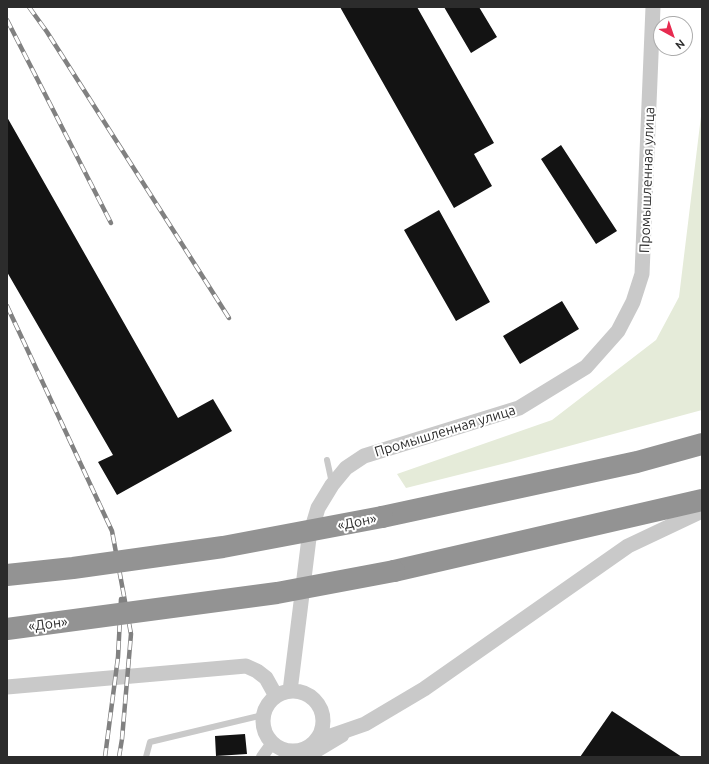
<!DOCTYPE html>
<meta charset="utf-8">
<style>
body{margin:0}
#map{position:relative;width:709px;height:764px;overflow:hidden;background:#fff;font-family:Ubuntu,sans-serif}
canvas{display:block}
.frame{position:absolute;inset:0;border:8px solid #2c2c2c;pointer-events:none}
.north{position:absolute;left:653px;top:16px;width:40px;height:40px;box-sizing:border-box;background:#fff;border:1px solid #ababab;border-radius:50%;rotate:140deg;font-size:11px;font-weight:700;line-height:16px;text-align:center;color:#2c2c2c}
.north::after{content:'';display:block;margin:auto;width:14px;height:18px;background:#e72b50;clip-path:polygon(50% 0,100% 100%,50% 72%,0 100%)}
</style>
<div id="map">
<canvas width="709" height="764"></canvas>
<div class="frame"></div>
<div class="north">N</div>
</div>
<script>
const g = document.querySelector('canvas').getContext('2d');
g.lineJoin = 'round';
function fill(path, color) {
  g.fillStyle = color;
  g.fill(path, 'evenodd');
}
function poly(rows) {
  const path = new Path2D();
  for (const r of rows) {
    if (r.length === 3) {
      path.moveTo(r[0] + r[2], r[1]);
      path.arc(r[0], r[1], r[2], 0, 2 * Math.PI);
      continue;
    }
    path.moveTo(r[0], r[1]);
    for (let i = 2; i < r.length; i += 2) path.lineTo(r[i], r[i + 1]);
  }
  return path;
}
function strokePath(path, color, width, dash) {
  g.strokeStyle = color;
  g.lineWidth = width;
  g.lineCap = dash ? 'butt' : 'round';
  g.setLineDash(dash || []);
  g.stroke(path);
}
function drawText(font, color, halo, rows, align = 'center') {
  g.font = font + ' Ubuntu,sans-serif';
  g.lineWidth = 4;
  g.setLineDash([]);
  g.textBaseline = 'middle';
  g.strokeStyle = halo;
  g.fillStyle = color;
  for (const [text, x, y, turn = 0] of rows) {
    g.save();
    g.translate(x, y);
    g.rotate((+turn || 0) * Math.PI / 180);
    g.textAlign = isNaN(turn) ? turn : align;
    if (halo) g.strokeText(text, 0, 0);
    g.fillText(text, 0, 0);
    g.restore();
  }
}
fill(poly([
 [702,108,702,410,510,462,406,488,397,474,552,420,656,340,679,297]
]), '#e5ebd9');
fill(poly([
 [340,7,417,7,494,143,474,154,492,186,454,208],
 [444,7,479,7,497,37,471,53],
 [7,117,178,418,213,399,232,431,117,495,98,462,113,455,7,272],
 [561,145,617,231,596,244,541,159],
 [439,210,490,302,456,321,404,230],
 [562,301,579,329,520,364,503,336],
 [612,711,682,757,580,757],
 [245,734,247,754,216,756,215,736]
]), '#131313');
strokePath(poly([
 [327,460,332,483],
 [146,757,150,742,263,715]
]), '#c9c9c9', 6);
strokePath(poly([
 [262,757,272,743],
 [308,757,343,736]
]), '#c9c9c9', 12);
strokePath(poly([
 [7,687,246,666,257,671,266,678,276,696],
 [293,721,30],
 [290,691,309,538,318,508,332,485,346,468,364,456,519,408,586,367,618,331,633,302,642,274,653,7],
 [316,741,365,724,424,689,628,546,702,511]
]), '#c9c9c9', 15);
strokePath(poly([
 [382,517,637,462,702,444],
 [394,571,702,500]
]), '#939393', 22);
const rail = poly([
 [29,7,47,32,229,318],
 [7,20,111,223],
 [7,306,112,531,131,634,122,739,119,757],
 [105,757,118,657,121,599]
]);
strokePath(rail, '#818181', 4.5);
strokePath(rail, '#fff', 3, [9]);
strokePath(poly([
 [7,575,73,568,223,547,382,517],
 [7,629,277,593,394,571]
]), '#939393', 22);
drawText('14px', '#2c2c2c', '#fff', [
 ["Промышленная улица",647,180,-88],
 ["Промышленная улица",445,431,-17],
 ["«Дон»",357,522,-11],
 ["«Дон»",48,624,-7]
]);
</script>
